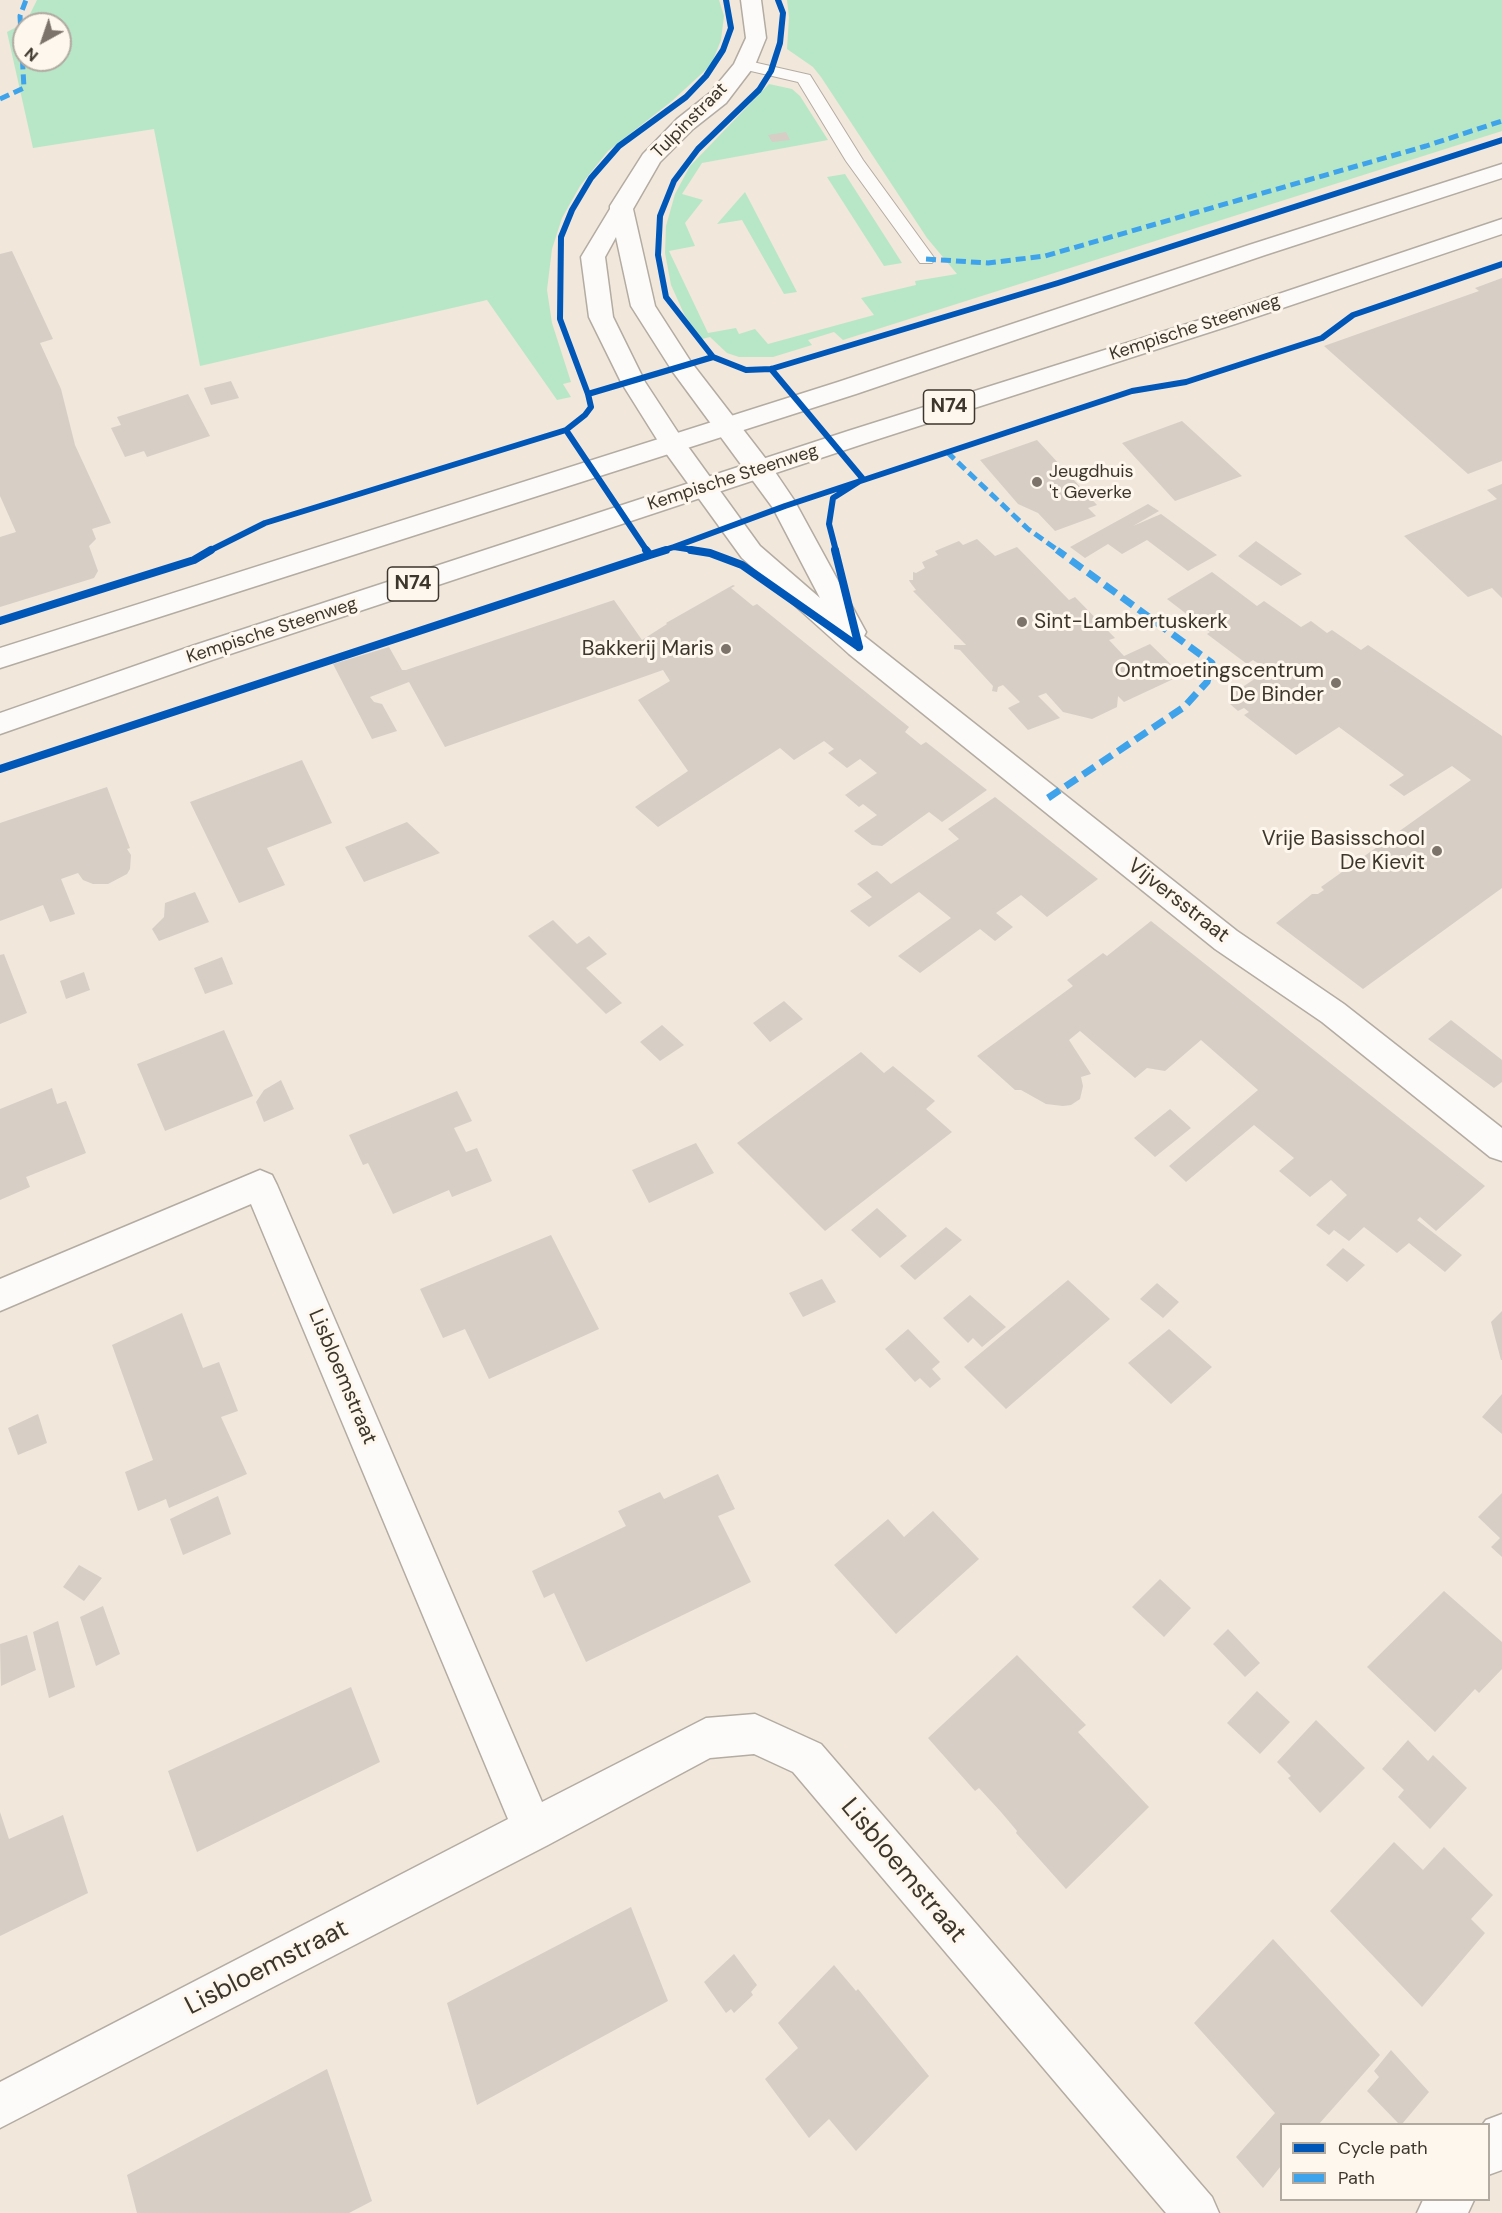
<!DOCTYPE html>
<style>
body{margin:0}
#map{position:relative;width:1502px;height:2213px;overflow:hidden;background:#f1e7db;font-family:"DM Sans",sans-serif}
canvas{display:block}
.legend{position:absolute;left:1280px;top:2123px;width:210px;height:78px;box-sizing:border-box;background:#fef7ee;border:2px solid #b1aaa1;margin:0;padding:8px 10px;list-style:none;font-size:18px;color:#3d362d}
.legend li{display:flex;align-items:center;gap:12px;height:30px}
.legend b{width:30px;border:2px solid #b1aaa1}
.north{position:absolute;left:12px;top:12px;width:60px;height:60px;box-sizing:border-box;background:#fef7ee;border:2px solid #b1aaa1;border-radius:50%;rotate:220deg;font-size:16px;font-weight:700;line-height:24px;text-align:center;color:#3d362d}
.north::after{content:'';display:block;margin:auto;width:21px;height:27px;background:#7c746a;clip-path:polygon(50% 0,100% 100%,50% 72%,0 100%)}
</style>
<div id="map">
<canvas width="1502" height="2213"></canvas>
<ul class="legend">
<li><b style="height:8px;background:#0057b8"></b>Cycle path</li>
<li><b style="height:8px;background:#3fa3eb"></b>Path</li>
</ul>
<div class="north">N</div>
</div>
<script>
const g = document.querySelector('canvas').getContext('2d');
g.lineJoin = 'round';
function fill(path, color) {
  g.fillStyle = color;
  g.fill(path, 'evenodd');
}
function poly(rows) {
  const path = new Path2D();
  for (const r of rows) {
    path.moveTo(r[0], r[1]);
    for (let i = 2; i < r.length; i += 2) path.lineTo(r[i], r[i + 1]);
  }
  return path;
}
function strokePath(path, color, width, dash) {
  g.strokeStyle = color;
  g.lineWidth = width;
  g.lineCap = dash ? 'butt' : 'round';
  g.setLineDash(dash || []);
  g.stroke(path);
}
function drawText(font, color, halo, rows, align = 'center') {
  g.font = font + ' "DM Sans",sans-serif';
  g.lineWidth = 6;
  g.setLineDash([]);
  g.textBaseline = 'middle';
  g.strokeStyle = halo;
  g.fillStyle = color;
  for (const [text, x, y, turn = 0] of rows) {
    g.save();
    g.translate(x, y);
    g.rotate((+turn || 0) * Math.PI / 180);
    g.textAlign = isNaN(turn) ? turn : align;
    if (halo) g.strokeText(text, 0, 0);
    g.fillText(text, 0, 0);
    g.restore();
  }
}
fill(poly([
 [37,0,719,0,724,16,721,40,711,65,672,101,608,151,580,186,562,218,552,249,547,290,552,323,571,382,563,384,571,397,557,400,487,300,200,366,154,129,33,148,7,32,26,22],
 [24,24,60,24,60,60,24,60],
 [787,0,1502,0,1502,131,843,340,834,332,808,340,812,345,773,357,739,357,727,353,710,337,702,339,685,316,671,285,665,253,666,226,675,194,690,166,769,84,792,89,800,96,828,140,702,163,682,194,703,200,685,223,695,246,669,251,708,333,736,328,739,334,755,329,768,344,874,315,861,298,916,285,915,281,957,274,927,238,821,77,813,67,787,49,789,17],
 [845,174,902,263,884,266,827,177],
 [745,192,797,292,784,294,742,220,717,224]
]), '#b8e7c7');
fill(poly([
 [786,132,790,140,772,142,768,135],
 [12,251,53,339,40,343,61,389,75,445,111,523,92,529,96,539,89,546,98,571,94,578,0,607,0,537,16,532,0,496,0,254],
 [1502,278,1502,461,1468,474,1324,346,1479,291,1475,288],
 [231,381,239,398,211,405,204,388],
 [188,394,210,436,147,457,144,451,125,457,111,428,121,425,117,417],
 [1182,421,1242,476,1175,501,1122,443],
 [1037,440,1097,505,1088,508,1096,516,1055,531,1038,513,1018,504,980,460],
 [1502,484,1502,598,1492,588,1468,597,1404,536,1497,499,1487,490],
 [1148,504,1159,511,1133,526,1161,514,1217,555,1188,571,1147,540,1122,554,1108,544,1085,558,1070,547],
 [977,539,995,556,1017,547,1069,600,1075,597,1115,638,1109,640,1124,656,1150,644,1182,675,1124,702,1118,696,1117,707,1092,719,1063,712,1046,693,1038,696,1060,718,1028,730,1008,708,1020,702,1003,685,998,687,997,692,992,691,993,686,960,650,954,649,954,645,966,645,913,591,916,590,910,582,909,580,913,580,913,572,916,573,925,568,922,562,938,555,935,551,959,541,963,545],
 [1256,541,1302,574,1281,586,1238,556],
 [1212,572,1257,606,1264,601,1301,627,1311,621,1327,633,1332,630,1361,650,1368,645,1502,736,1502,888,1363,989,1276,923,1312,894,1318,894,1324,890,1321,887,1471,780,1452,766,1404,796,1389,785,1404,775,1339,727,1296,755,1244,715,1249,712,1244,708,1238,711,1230,704,1236,701,1229,696,1268,670,1253,660,1247,664,1207,634,1210,632,1167,599],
 [733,585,735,586,731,588,753,606,757,604,909,727,905,732,921,745,926,742,987,790,942,822,929,812,882,846,872,845,854,831,877,815,863,804,859,807,845,795,877,773,860,759,847,768,828,753,834,749,824,741,794,760,780,748,658,827,635,807,688,771,638,700,670,681,663,670,445,747,409,682,370,697,374,702,382,704,397,731,372,739,333,664,389,647,402,670,406,670,614,600,642,640,667,624,666,623],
 [302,760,332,823,267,848,285,885,239,903,190,802],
 [107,787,130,848,127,849,131,855,130,869,127,874,108,884,93,884,83,880,78,873,61,879,75,914,50,922,43,905,0,921,0,823],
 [995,797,1098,879,1047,917,1021,895,996,913,1013,927,995,941,980,929,920,973,898,956,951,918,919,892,869,927,850,911,872,897,857,884,877,871,891,884,959,839,948,829],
 [407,822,440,853,364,882,345,847],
 [195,892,209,922,159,941,152,929,164,917,165,903],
 [553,920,577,944,589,936,607,954,586,968,622,1003,606,1014,528,936],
 [1151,921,1485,1186,1436,1231,1420,1217,1417,1220,1462,1255,1445,1272,1409,1243,1397,1253,1364,1227,1349,1241,1334,1230,1329,1235,1316,1225,1347,1195,1331,1180,1310,1197,1279,1171,1294,1158,1254,1125,1186,1182,1169,1166,1258,1090,1201,1040,1165,1071,1147,1068,1135,1078,1080,1031,1069,1040,1091,1074,1081,1077,1083,1086,1080,1099,1071,1105,1063,1106,1046,1104,1021,1090,1015,1090,977,1056,1073,986,1067,980,1103,953,1107,956],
 [4,954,27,1013,0,1024,0,955],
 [222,957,233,984,205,994,194,968],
 [84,972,90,990,66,999,60,981],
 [784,1001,803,1019,770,1042,753,1023],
 [1451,1020,1502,1060,1502,1082,1494,1088,1428,1039],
 [662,1025,684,1045,660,1061,640,1042],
 [224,1030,253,1096,165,1131,137,1064],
 [861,1052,884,1073,893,1066,935,1101,926,1109,952,1132,825,1231,737,1143],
 [281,1080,294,1109,264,1122,256,1102,264,1090],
 [52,1088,57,1104,66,1101,86,1153,26,1177,30,1187,0,1200,0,1109],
 [457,1091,472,1121,454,1128,466,1152,477,1148,492,1181,452,1197,449,1190,393,1214,368,1163,363,1165,349,1135],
 [1170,1109,1191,1128,1155,1157,1134,1138],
 [696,1143,714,1173,649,1203,632,1170],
 [877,1208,907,1236,880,1258,851,1230],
 [946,1227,962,1240,915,1280,900,1266],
 [551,1235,599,1329,489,1379,465,1329,443,1338,420,1289],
 [1343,1248,1365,1265,1347,1282,1326,1265],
 [822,1279,836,1302,803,1317,789,1293],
 [1068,1280,1110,1319,1006,1409,964,1367],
 [1157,1283,1179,1302,1163,1318,1140,1299],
 [970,1295,1006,1327,982,1347,973,1338,968,1343,943,1318],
 [1502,1311,1502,1360,1501,1360,1491,1322],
 [182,1313,203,1368,219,1362,238,1411,221,1417,247,1474,169,1508,166,1499,138,1511,125,1472,153,1460,112,1345],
 [908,1329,940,1362,932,1369,941,1379,930,1388,920,1378,915,1382,885,1349],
 [1169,1329,1212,1367,1171,1404,1128,1363],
 [1502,1394,1502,1434,1482,1417],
 [38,1414,47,1443,18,1455,8,1428],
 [718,1474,735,1509,718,1516,751,1582,586,1662,554,1593,544,1598,532,1571,626,1526,618,1511,660,1492,664,1499],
 [1502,1493,1502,1557,1491,1547,1500,1538,1478,1517],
 [218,1496,231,1534,183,1555,170,1519],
 [933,1511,979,1559,896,1634,834,1565,888,1519,904,1537],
 [79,1565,102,1578,84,1601,63,1587],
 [1160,1579,1191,1608,1164,1637,1132,1607],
 [1444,1591,1502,1642,1502,1669,1479,1693,1475,1689,1435,1732,1367,1667],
 [103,1606,120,1654,96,1666,80,1617],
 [58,1621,75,1687,49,1698,33,1632],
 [1228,1629,1260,1663,1245,1677,1213,1644],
 [27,1635,36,1670,1,1686,0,1644],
 [1017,1655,1086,1725,1078,1732,1149,1807,1066,1889,1016,1833,1017,1831,1001,1812,979,1788,975,1791,928,1738],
 [351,1687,380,1762,197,1852,168,1771],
 [1257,1691,1290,1722,1260,1754,1227,1723],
 [1316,1720,1365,1768,1320,1813,1288,1778,1291,1776,1277,1762],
 [1408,1740,1428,1761,1433,1755,1467,1788,1430,1829,1398,1797,1404,1790,1382,1769],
 [0,1812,9,1839,63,1815,88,1893,0,1936],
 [1394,1842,1423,1870,1444,1847,1493,1895,1471,1919,1485,1933,1422,2007,1330,1911],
 [631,1907,668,2001,477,2105,447,2003],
 [1273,1939,1380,2055,1319,2124,1281,2124,1281,2166,1263,2188,1236,2157,1275,2113,1194,2023],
 [734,1954,757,1985,751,1992,753,1995,734,2013,731,2009,726,2013,704,1982],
 [834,1965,856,1991,858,1989,929,2076,856,2151,829,2119,809,2138,765,2079,798,2048,778,2023],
 [1391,2050,1429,2092,1402,2124,1399,2124,1367,2091,1379,2077,1374,2071],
 [327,2069,372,2201,349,2213,137,2213,127,2175]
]), '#d7cec6');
const service = poly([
 [744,60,810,75,863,160,935,259,932,263,920,263,846,161,798,82,738,68,736,65,738,62,744,60]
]);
const minor = poly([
 [741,0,761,0,766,38,755,65,726,103,693,129,660,162,633,209,655,306,691,362,769,463,794,500,866,632,864,636,1237,931,1344,1004,1502,1128,1502,1161,1490,1157,1322,1022,1215,949,849,654,742,558,663,449,621,382,589,317,581,257,610,209,610,206,643,154,677,119,710,93,734,64,746,38,741,0],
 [616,237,631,306,673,372,773,508,820,598,760,546,681,437,645,382,613,317,605,257,616,237],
 [260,1170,272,1175,277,1185,542,1802,706,1718,755,1714,821,1744,1212,2197,1219,2213,1166,2213,793,1772,754,1754,710,1758,548,1845,0,2128,0,2082,508,1819,251,1204,0,1311,0,1279,260,1170],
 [1502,2114,1502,2170,1488,2175,1488,2124,1483,2124,1486,2120,1502,2114],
 [1423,2200,1474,2200,1468,2213,1417,2213,1423,2200]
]);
const primary = poly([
 [1502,164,1502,178,1265,255,856,394,0,668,0,648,838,382,1249,245,1502,164],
 [1502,219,1502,234,1238,323,866,443,212,660,0,734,0,713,192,646,848,431,1222,313,1502,219]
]);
strokePath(service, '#b3aca2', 2);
strokePath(minor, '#b3aca2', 3);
strokePath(primary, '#b3aca2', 3);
fill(service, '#fdfbfa');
fill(minor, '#fdfbfa');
fill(primary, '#fdfbfa');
strokePath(poly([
 [0,99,24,88,20,16,26,0],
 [926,259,988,263,1045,256,1426,146,1502,121],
 [947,452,1028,529,1059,551]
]), '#3fa3eb', 5, [10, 5]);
strokePath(poly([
 [1048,798,1184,707,1207,682,1212,663,1057,550]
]), '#3fa3eb', 7, [14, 7]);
strokePath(poly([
 [778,0,783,13,780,43,771,71,759,90,698,149,674,181,660,216,658,255,666,297,713,357,746,370,771,369,1058,283,1502,140],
 [771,369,863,479,833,498,829,524,836,551],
 [588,394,713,357],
 [566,430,647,551],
 [674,547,785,506,1132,391,1186,382,1322,338,1353,315,1502,264],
 [209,551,265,523,566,430,585,415,591,407,588,394,560,319,561,237,572,210,591,178,619,146,686,97,706,76,723,50,731,28,726,0],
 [661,551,674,547,700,551]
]), '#0057b8', 6);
strokePath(poly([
 [646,550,650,555,666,550],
 [691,550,710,553,742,565,859,647],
 [835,550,859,647],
 [0,621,194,560,211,550],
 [0,769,650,555]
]), '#0057b8', 8);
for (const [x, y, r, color] of [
 [1037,482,6,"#7c746a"],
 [1022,622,6,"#7c746a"],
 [726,649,6,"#7c746a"],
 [1336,683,6,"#7c746a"],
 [1437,851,6,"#7c746a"]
]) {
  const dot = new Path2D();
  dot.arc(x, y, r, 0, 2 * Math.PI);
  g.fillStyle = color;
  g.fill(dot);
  strokePath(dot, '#fef7ee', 2);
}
drawText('18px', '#3d362d', '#fef7ee', [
 ["Tulpinstraat",690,121,-45],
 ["Kempische Steenweg",1195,328,-18],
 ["Kempische Steenweg",733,478,-18],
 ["Kempische Steenweg",272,631,-18]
]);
drawText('18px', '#3d362d', '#fef7ee', [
 ["Jeugdhuis",1049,472],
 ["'t Geverke",1049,493]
], 'left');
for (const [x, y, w] of [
 [949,407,51],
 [413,584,51]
]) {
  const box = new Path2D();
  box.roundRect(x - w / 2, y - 17, w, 34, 4.5);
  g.fillStyle = '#fef7ee';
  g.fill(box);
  strokePath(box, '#3d362d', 1.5);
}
drawText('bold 20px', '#3d362d', null, [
 ["N74",949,407],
 ["N74",413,584]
]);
drawText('21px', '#3d362d', '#fef7ee', [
 ["Sint-Lambertuskerk",1034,622,"left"],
 ["Bakkerij Maris",714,649],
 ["Ontmoetingscentrum",1324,671],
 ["De Binder",1324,695],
 ["Vrije Basisschool",1425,839],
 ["De Kievit",1425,863]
], 'right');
drawText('21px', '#3d362d', '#fef7ee', [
 ["Vijversstraat",1178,901,38],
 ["Lisbloemstraat",342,1377,67]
]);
drawText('26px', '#3d362d', '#fef7ee', [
 ["Lisbloemstraat",903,1871,50],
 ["Lisbloemstraat",267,1968,-27]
]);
</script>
